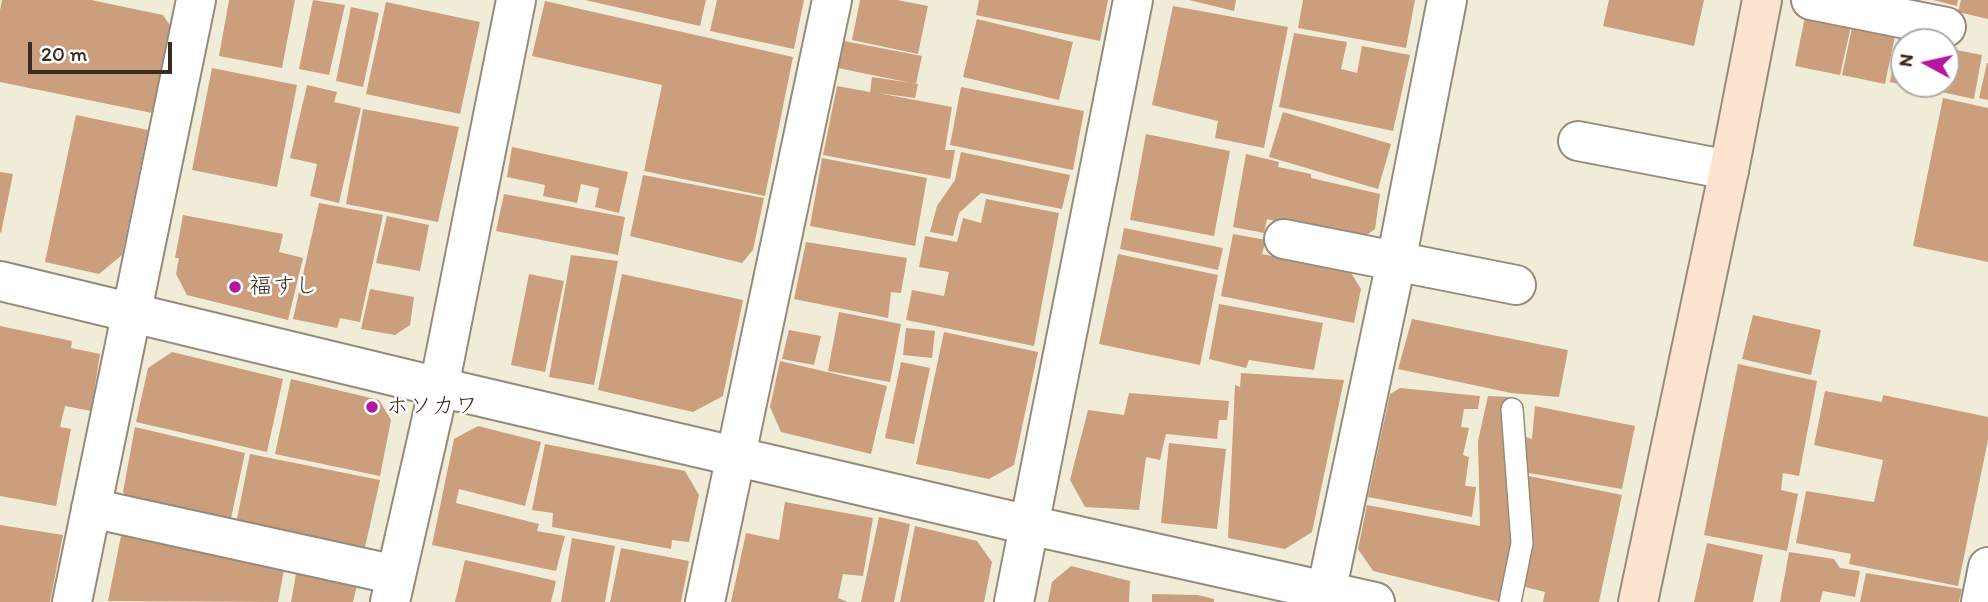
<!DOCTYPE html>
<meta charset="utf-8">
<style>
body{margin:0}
#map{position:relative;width:1988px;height:602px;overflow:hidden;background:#f0ecd7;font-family:Itim,sans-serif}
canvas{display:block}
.north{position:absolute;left:1890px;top:28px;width:70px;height:70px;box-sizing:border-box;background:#fff;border:2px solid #b1aaa5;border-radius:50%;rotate:278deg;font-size:19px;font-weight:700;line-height:28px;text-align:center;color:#3b2a1e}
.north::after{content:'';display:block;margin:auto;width:24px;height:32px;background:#b5179e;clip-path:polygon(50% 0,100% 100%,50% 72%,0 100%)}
.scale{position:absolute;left:28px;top:42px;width:144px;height:32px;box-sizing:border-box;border:4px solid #3b2a1e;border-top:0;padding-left:9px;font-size:21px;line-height:24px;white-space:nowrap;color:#3b2a1e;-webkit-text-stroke:5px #fff;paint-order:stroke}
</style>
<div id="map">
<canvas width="1988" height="602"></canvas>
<div class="north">N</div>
<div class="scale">20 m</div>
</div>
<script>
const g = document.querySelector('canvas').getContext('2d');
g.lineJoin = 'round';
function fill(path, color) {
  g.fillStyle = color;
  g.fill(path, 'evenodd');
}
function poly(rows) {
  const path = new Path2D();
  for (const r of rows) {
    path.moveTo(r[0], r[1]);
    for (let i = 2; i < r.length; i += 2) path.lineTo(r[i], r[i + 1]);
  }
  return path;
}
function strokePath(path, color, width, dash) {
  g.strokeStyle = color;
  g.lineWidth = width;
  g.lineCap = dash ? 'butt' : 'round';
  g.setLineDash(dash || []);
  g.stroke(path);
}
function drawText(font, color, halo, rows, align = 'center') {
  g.font = font + ' Itim,"Klee One",sans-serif';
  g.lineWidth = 5;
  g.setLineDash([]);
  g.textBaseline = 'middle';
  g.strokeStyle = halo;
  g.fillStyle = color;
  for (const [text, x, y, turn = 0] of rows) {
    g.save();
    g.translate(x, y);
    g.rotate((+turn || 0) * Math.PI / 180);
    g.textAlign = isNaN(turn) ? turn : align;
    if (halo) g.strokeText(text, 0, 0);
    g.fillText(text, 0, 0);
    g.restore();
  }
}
fill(poly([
 [2,0,91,0,163,15,171,27,152,113,0,82,0,10],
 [229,0,295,0,282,68,219,56],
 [313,0,345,5,329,75,299,69],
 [585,0,706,0,700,26],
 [717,0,804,0,794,49,710,31],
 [860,0,897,0,928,6,918,54,852,40],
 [979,0,1108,0,1100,41,976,15],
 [1189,0,1236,0,1234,11],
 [1303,0,1415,0,1406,48,1298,28],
 [1609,0,1704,0,1694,46,1603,26],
 [1933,0,1958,0,1957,6],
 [1961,0,1988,0,1988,19,1958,12],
 [545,1,793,57,765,196,644,171,662,85,532,56],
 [386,2,480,22,460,114,366,94],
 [1173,6,1288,27,1264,148,1215,138,1218,121,1152,105],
 [351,7,379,13,363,87,336,81],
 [1805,17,1851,26,1840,75,1795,66],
 [977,19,1073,42,1059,100,963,77],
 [1852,28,1895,36,1885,84,1842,75],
 [1294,33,1347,42,1341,69,1357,73,1362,46,1410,55,1393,131,1279,107],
 [1899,35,1926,42,1904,42,1904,84,1934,84,1933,92,1890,82],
 [844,41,922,56,916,84,838,68],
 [1946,48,1982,55,1974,99,1937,91,1938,84,1946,84],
 [1987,63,1988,63,1988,100,1979,98],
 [212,68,297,85,277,187,192,170],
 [872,77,918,84,915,98,878,93,952,107,945,150,955,150,950,179,823,155,837,86,870,92],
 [307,85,337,92,334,102,361,108,339,203,310,196,317,164,290,158],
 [961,87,1084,111,1073,170,950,145],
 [1943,98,1988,108,1988,262,1913,246],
 [363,109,459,127,438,222,346,204],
 [1283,112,1391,144,1378,189,1269,157],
 [76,115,148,130,122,255,99,274,45,262],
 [1146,134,1230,151,1214,236,1130,220],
 [512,147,628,172,619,213,595,207,599,188,581,184,577,203,543,196,545,185,507,177],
 [961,152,1070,175,1062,209,981,193,959,213,953,236,930,232,937,206,955,180],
 [1246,154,1279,162,1278,167,1311,174,1311,178,1380,194,1375,229,1358,241,1267,219,1264,233,1233,227],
 [822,158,927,178,915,246,810,226],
 [0,172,13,174,1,233,0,232],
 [643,175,764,198,753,250,742,263,630,236],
 [504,194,625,217,618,255,496,231],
 [986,199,1059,213,1034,346,906,320,912,290,944,296,949,272,919,267,925,236,957,242,963,218,981,223],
 [319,203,383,215,360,322,340,318,337,328,293,319],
 [183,215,283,234,279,252,303,258,288,320,187,295,176,274,179,258,175,258],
 [387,216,429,225,420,271,376,263],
 [1124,228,1223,248,1218,270,1120,249],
 [1233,234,1266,240,1262,254,1351,273,1361,289,1354,323,1221,296],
 [806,242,907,258,901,293,891,292,888,318,794,299],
 [1118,254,1218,275,1200,365,1099,344],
 [571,255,618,261,594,385,549,377],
 [529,274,564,281,545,372,511,365],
 [622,274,743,300,723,396,693,412,598,390],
 [370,289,414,297,410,325,395,335,361,329],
 [1219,304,1323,323,1314,370,1249,360,1246,368,1209,359],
 [839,312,901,324,890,382,828,371],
 [1753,315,1821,330,1811,375,1742,359],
 [1412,319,1568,350,1559,397,1511,393,1398,369],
 [0,326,72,341,71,348,100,354,91,411,65,406,60,427,71,429,56,506,0,496],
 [906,328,935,331,932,358,903,355],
 [789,330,821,336,814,365,782,359],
 [944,332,1038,352,1014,465,989,479,916,464],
 [172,352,283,379,267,452,136,422,148,368],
 [780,361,887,386,871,454,781,432,770,407],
 [901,362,930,368,914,444,885,438],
 [1738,364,1817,381,1799,476,1783,473,1781,490,1798,494,1787,551,1704,535],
 [1241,373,1344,380,1312,532,1285,549,1228,538,1235,385,1240,387],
 [291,379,379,400,391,420,380,476,275,454],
 [1400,388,1480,396,1478,409,1464,409,1461,427,1469,428,1463,455,1469,457,1465,486,1476,487,1472,517,1368,497,1390,394],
 [1825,391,1882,402,1883,395,1988,417,1988,440,1958,586,1849,564,1851,554,1796,543,1806,491,1874,502,1883,460,1814,445],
 [1129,393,1229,401,1227,420,1219,420,1217,439,1166,434,1160,460,1146,457,1139,510,1085,507,1070,480,1088,410,1124,415],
 [1488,396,1509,397,1512,543,1500,602,1373,571,1358,549,1367,505,1480,526,1478,441],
 [1535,406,1635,426,1622,489,1523,472,1522,436,1532,439],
 [478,426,541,442,525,506,459,489,456,503,539,524,537,531,565,536,556,571,432,545,454,439],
 [135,427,245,453,230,523,130,503,123,492],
 [1169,443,1226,449,1217,529,1161,523],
 [545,444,685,471,699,495,689,542,672,540,671,549,552,527,553,513,532,510],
 [250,454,380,480,364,552,236,524],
 [1524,475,1622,495,1599,602,1543,602,1545,592,1521,586],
 [785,502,873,518,863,576,843,574,838,598,848,602,731,602,746,533,779,540],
 [879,517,910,524,894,602,861,602],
 [0,525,63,535,50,602,0,602],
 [123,526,286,559,278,602,108,601],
 [915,526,977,541,992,562,984,602,900,602],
 [572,538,615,546,605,602,561,602],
 [1707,543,1763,555,1753,602,1694,602],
 [621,548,689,561,681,602,610,602],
 [1789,552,1834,559,1840,568,1860,571,1855,597,1823,591,1820,602,1780,602],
 [465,560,556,581,551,602,455,602],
 [1071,566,1130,581,1129,602,1048,602,1052,582],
 [297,568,358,581,353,602,291,602],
 [1866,573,1962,589,1959,602,1860,602],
 [1152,594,1198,595,1214,599,1214,602,1152,602]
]), '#cb9f7e');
const lane = poly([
 [1510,602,1522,543,1512,409]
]);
const street = poly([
 [1811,0,1946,27],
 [1578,141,1729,170],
 [1284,239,1516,285],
 [0,281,439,387,1029,525,1375,602],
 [91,508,396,575],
 [72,602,196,0],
 [390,602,439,387,516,0],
 [705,602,832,0],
 [1014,602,1133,0],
 [1324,602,1396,262,1447,0],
 [1981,602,1988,567]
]);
const secondary = poly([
 [1638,602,1729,170,1762,0]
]);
strokePath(lane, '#968b7a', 24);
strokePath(street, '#968b7a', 42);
strokePath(secondary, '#968b7a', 42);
strokePath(lane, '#fff', 21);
strokePath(street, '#fff', 38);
strokePath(secondary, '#fde4d0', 38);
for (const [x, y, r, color] of [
 [235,287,7,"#b5179e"],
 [372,407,7,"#b5179e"]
]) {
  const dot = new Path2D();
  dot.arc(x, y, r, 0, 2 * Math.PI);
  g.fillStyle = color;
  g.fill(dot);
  strokePath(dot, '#fff', 2.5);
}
drawText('23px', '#3b2a1e', '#fff', [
 ["福すし",249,287],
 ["ホソカワ",386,407]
], 'left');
</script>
